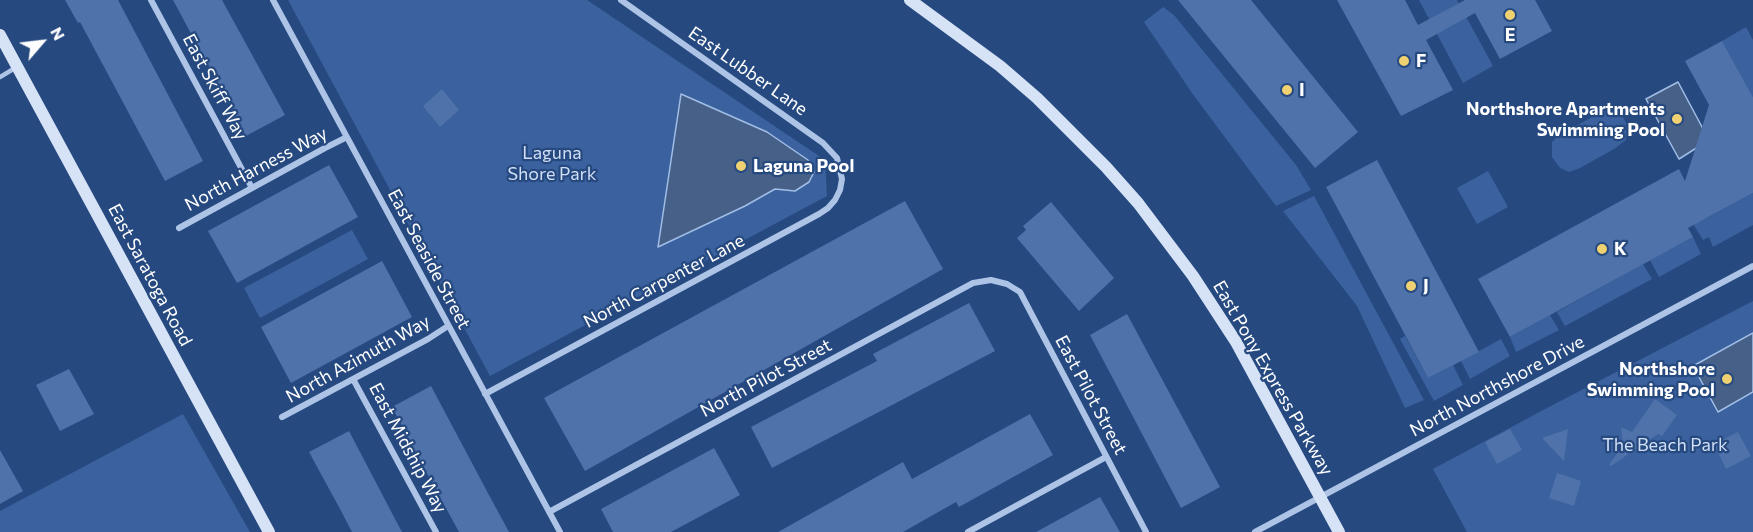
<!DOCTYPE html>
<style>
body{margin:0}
#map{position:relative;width:1753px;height:532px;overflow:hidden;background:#264980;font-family:Commissioner,sans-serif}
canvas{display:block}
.north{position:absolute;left:12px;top:12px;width:60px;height:60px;-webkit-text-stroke:4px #264980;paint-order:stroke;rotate:62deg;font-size:16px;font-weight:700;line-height:24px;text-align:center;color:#fff}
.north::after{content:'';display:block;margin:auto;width:21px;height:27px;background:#fff;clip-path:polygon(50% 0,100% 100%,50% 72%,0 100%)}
</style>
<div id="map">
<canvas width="1753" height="532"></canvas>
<div class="north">N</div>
</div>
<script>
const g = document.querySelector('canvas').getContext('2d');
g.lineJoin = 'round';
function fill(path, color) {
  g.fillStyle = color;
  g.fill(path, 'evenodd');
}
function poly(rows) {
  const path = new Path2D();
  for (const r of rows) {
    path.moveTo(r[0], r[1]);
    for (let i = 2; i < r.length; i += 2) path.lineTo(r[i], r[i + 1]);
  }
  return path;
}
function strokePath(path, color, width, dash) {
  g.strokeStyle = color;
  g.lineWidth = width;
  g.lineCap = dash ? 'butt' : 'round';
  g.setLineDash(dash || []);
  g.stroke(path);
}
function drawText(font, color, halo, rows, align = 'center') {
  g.font = font + ' Commissioner,sans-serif';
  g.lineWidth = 4.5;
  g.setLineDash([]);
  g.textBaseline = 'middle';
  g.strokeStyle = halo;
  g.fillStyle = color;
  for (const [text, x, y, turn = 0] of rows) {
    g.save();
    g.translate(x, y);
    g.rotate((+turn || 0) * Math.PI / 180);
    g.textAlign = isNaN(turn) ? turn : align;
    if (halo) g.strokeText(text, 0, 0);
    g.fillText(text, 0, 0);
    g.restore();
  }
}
fill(poly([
 [288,0,587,0,825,160,827,196,490,376],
 [1419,0,1457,0,1493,66,1463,83],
 [1163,7,1174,15,1296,165,1311,190,1276,206,1192,93,1144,22],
 [1746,27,1753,40,1753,97,1722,41],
 [1609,108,1623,117,1627,125,1626,140,1614,149,1580,168,1569,172,1560,168,1552,157,1552,142,1559,135],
 [1488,171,1508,207,1477,224,1457,188],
 [1670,187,1705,219,1753,193,1753,225,1713,247,1709,237,1703,240],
 [1314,196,1424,400,1405,408,1357,306,1283,211],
 [352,230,368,259,260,318,244,288],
 [1693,237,1701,254,1659,277,1650,260],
 [1643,264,1652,279,1565,326,1557,312],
 [1753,301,1753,532,1467,532,1433,469,1547,408],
 [1550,315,1559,330,1516,352,1510,337],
 [1405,336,1428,378,1453,365,1463,385,1434,401,1400,339],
 [1501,339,1510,356,1470,379,1461,361],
 [183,414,250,532,0,532,0,511]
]), '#3b629e');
const water = poly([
 [1678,82,1709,140,1679,159,1646,99,1678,82],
 [681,94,767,132,808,160,814,172,809,182,795,191,775,189,745,206,658,247,681,94],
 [1753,333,1753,392,1718,412,1693,366,1753,333]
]);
fill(water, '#466088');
strokePath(water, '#a1bee7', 1.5);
fill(poly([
 [65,0,118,0,203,161,165,181,80,22,78,23],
 [173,0,222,0,285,115,246,136],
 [1178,0,1251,0,1358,132,1315,168],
 [1337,0,1405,0,1418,25,1465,0,1535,0,1552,31,1500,59,1475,13,1426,40,1453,90,1401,116],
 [1722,41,1753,97,1753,193,1688,228,1693,237,1510,337,1478,279,1679,169,1685,181,1709,105,1685,61],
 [442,89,459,110,440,127,423,106],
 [1377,160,1479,352,1428,378,1326,187],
 [329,165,358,217,237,283,208,231],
 [905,201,943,269,585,471,544,398],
 [1051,202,1114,278,1079,311,1017,238,1026,230,1023,226],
 [382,261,412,317,291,383,261,327],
 [969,303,995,351,772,468,751,427,877,361,873,354],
 [1127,314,1220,487,1181,508,1090,335],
 [69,369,94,414,60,431,36,385],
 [431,386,489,495,509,532,459,532,430,479,392,407],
 [1655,399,1677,415,1662,436,1658,434,1611,466,1609,465,1623,445,1621,427,1632,432],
 [1030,414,1053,455,959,507,956,502,903,532,778,532,903,462,912,479],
 [1510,429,1522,450,1497,464,1485,442],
 [1568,429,1564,461,1542,438],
 [349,431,394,517,402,532,352,532,340,509,309,452],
 [1738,432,1751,456,1726,469,1714,444],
 [714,448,740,495,671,532,613,532,601,509],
 [0,450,23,491,0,504],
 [1557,473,1581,481,1574,506,1549,498],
 [1100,497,1120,532,1036,532]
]), '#4e72a9');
strokePath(poly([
 [0,77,15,68]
]), '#adc4e6', 4.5);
strokePath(poly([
 [151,0,252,188],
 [273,0,560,532],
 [179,228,325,148,347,137],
 [353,379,436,532],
 [485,394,819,214,828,208,835,200,840,190,842,179,837,158,823,143,621,0],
 [282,417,428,339,448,326],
 [549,512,973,283,991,280,1007,284,1020,292,1146,532],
 [968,532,1106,457],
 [1255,532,1753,266]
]), '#adc4e6', 6);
strokePath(poly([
 [910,0,1000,66,1037,98,1106,167,1138,203,1193,276,1236,342,1339,532],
 [0,35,269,532]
]), '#d6e2f6', 12);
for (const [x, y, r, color] of [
 [1510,15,6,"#efd172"],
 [1404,61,6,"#efd172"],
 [1287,90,6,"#efd172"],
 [1677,119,6,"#efd172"],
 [741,166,6,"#efd172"],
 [1602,249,6,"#efd172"],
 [1411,286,6,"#efd172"],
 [1727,379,6,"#efd172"]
]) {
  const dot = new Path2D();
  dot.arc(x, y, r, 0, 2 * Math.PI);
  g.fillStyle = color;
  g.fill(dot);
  strokePath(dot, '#264980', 2);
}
drawText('bold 18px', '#fff', '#264980', [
 ["E",1510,35,"center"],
 ["F",1416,61],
 ["I",1299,90],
 ["Northshore Apartments",1665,109,"right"],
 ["Swimming Pool",1665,130,"right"],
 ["Laguna Pool",753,166],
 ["K",1614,249],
 ["J",1423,286],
 ["Northshore",1715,369,"right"],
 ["Swimming Pool",1715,390,"right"]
], 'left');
drawText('18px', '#fff', '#264980', [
 ["East Lubber Lane",748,71,35],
 ["East Skiff Way",215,87,62],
 ["North Harness Way",256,169,-28],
 ["East Seaside Street",429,259,62],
 ["East Saratoga Road",150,275,62],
 ["North Carpenter Lane",664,281,-28],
 ["North Azimuth Way",358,359,-29],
 ["North Pilot Street",766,378,-28],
 ["East Pony Express Parkway",1273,378,60],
 ["North Northshore Drive",1497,386,-28],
 ["East Pilot Street",1091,395,62],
 ["East Midship Way",408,448,62]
]);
drawText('18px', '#d0dff5', '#264980', [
 ["Laguna",552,153],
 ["Shore Park",552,174],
 ["The Beach Park",1665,445]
]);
</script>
